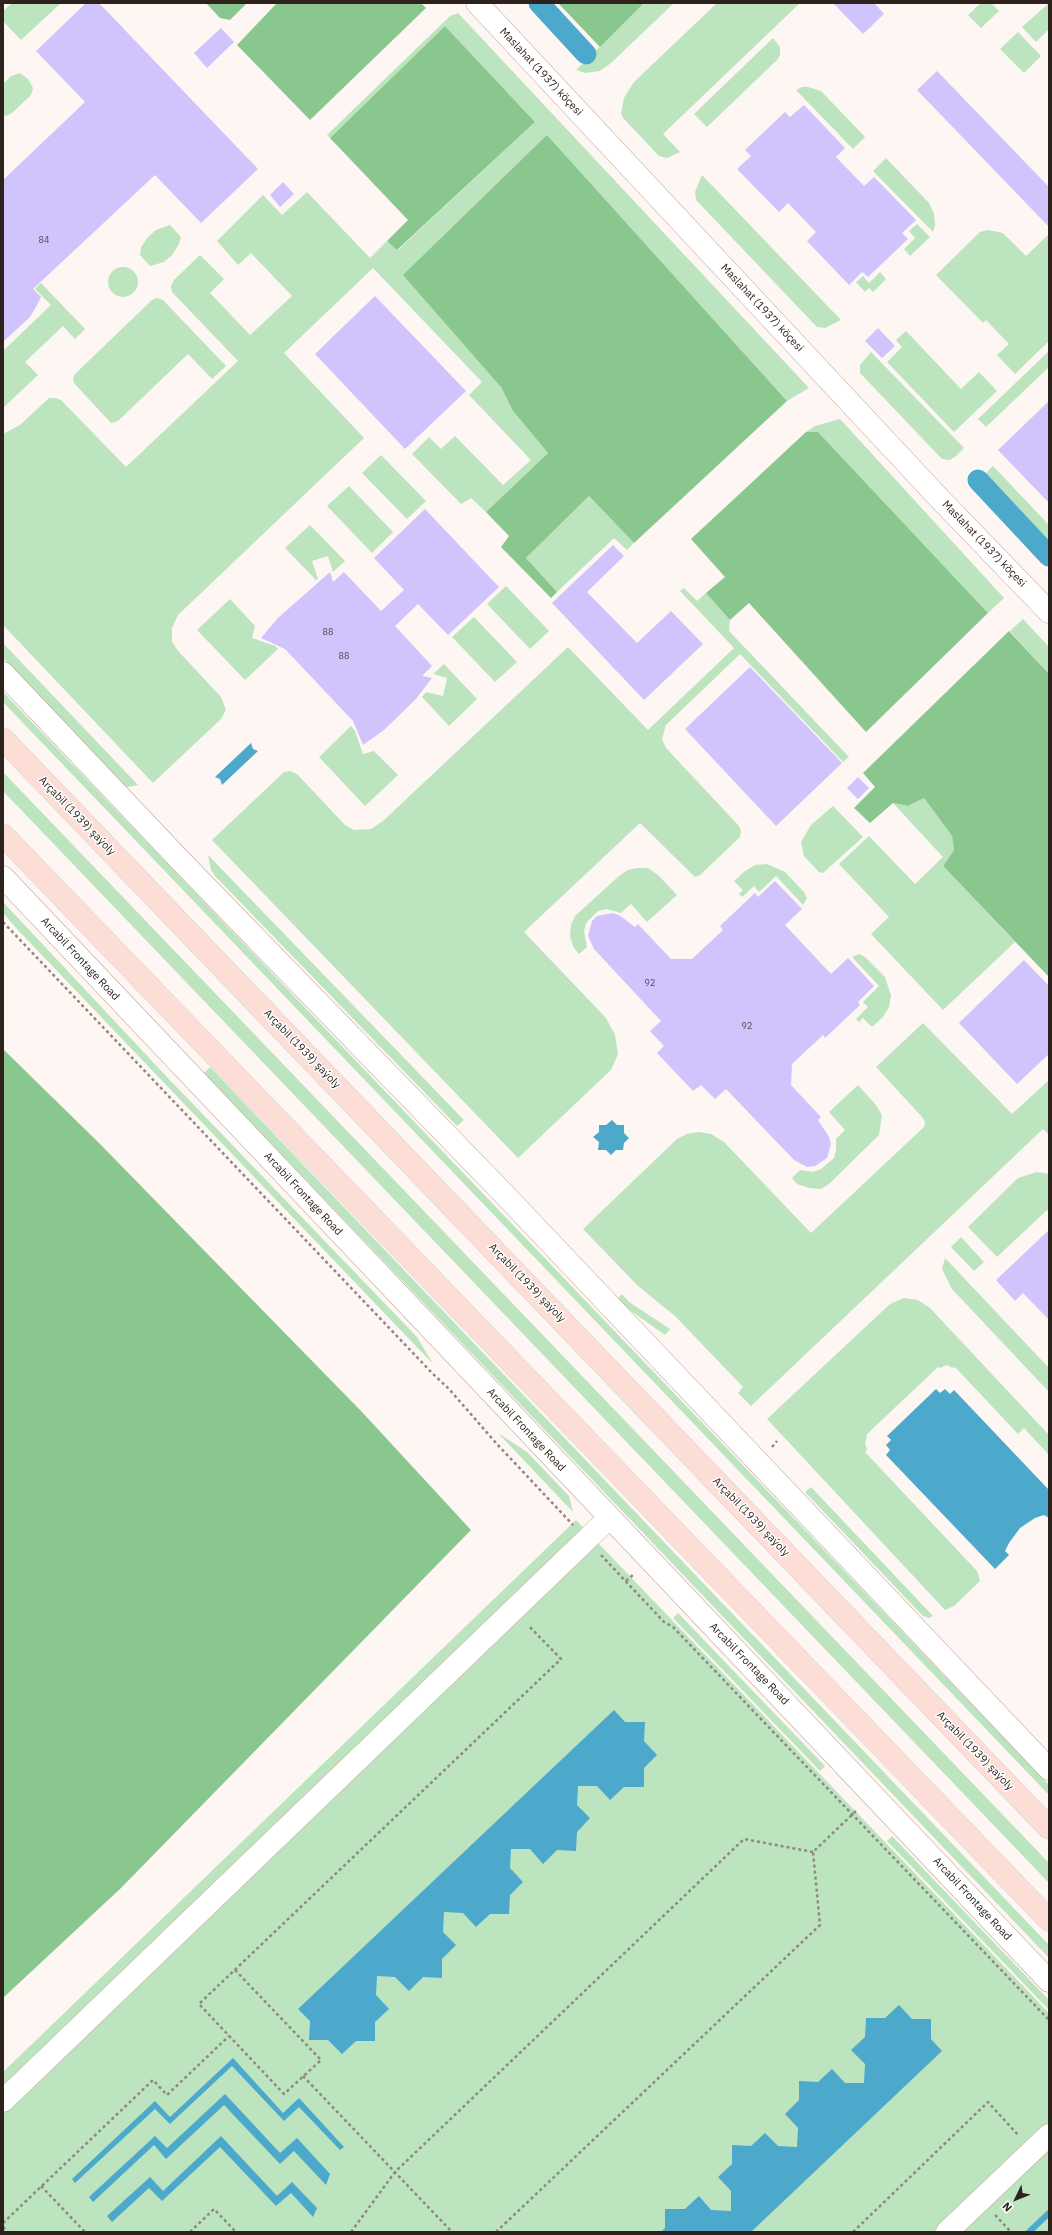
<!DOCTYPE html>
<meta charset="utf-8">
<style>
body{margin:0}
#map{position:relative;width:1052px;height:2235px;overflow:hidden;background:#fdf6f3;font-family:"IBM Plex Sans",sans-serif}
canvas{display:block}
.frame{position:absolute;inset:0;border:4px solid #2d221c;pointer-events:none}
.north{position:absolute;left:996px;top:2179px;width:40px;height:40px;-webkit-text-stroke:3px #fff;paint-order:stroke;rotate:227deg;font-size:11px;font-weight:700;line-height:16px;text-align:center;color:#2d221c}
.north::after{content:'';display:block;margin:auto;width:14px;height:18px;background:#2d221c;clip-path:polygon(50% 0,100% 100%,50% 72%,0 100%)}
</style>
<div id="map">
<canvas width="1052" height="2235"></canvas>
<div class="frame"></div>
<div class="north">N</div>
</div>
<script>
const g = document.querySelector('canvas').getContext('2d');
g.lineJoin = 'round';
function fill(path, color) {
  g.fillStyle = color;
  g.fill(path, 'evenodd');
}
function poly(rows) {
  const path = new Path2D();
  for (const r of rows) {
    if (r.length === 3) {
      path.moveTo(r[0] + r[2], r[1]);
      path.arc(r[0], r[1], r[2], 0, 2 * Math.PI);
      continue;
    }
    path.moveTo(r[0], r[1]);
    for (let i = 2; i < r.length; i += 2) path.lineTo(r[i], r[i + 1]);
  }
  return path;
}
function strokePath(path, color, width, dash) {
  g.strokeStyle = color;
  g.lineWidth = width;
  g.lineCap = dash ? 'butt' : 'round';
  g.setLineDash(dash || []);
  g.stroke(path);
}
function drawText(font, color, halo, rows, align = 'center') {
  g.font = font + ' "IBM Plex Sans",sans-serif';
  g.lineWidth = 3;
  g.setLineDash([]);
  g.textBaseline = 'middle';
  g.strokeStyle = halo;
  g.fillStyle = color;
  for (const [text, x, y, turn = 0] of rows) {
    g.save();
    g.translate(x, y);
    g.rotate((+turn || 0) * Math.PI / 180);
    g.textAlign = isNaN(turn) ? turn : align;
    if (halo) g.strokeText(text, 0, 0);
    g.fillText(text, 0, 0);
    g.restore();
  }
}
fill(poly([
 [12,3,61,3,21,40,3,21,3,11],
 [644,3,674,3,611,63,600,71,585,73,576,70],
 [717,3,800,3,663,134,680,152,667,158,659,156,624,119,621,114,624,98,634,82],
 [981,3,991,3,999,11,981,28,968,15],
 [1049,3,1049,29,1036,42,1022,27],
 [458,13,809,388,787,401,547,135,501,387,513,411,548,453,486,512,471,498,461,504,412,454,429,437,441,449,455,436,503,485,531,460,469,395,482,382,373,268,284,353,364,438,178,615,172,628,172,642,179,652,221,697,226,710,221,719,153,783,3,625,3,434,20,425,49,398,55,398,61,400,126,467,238,361,172,292,171,286,174,280,200,255,224,279,210,293,250,335,292,296,251,253,238,265,217,241,263,195,282,215,307,192,370,258,387,241,398,250,535,122,445,26,330,138,327,135,450,16],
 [1018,32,1041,56,1024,73,1000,49],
 [773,38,780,47,780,54,778,59,707,127,694,114],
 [20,73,28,79,33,88,31,95,12,113,6,116,3,115,3,84,11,76],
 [802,87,808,87,821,91,865,137,853,149,796,90],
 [886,158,929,203,934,214,935,225,933,232,873,171],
 [702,175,841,320,825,328,817,327,696,200,695,192],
 [917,224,930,237,910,256,904,249,915,238,909,231],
 [170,225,181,237,179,244,172,255,164,262,150,266,140,255,141,247,148,237,156,230],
 [988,230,1003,233,1026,256,1049,234,1049,341,1015,374,997,355,1009,344,986,320,983,323,936,275,980,232],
 [123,282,15],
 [880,272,886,279,873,292,869,288,865,292,856,282,863,276,869,283],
 [41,283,85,329,75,339,63,326,25,362,38,375,3,408,3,351,51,305,35,289],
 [157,298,163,300,226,366,212,379,188,354,118,421,111,423,74,383,73,379,75,374,152,300],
 [906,331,961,389,979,372,997,391,954,432,887,362,902,347,896,340],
 [1049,351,1049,367,986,427,978,419],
 [871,352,964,448,956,456,950,460,942,459,860,373,860,365],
 [840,419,1004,598,988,613,818,432,806,432,815,426],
 [381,455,426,501,407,519,362,473],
 [993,466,1049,525,1049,547,983,476],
 [349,486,393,532,372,553,327,506],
 [589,496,634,543,627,550,614,538,557,592,526,558],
 [310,525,345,561,333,572,328,556,312,561,318,579,316,580,285,548],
 [506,586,549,631,530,649,487,604],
 [684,588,697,601,706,593,730,620,729,631,849,757,843,762,740,654,666,725,662,739,666,748,739,826,741,831,740,837,700,875,695,877,640,823,524,932,606,1018,615,1035,618,1054,611,1070,518,1158,212,840,284,772,290,771,297,774,345,825,354,830,371,829,383,821,568,647,648,730,734,648,680,591],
 [230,599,255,626,252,638,275,646,278,649,245,680,197,630],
 [474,617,517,662,495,682,452,637],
 [1023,619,1049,647,1049,674,1010,631],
 [3,643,138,785,127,787,121,783,3,658],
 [444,664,477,699,449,726,422,697,426,692,443,696,447,678,433,674],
 [3,692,1049,1785,1049,1795,3,702],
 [351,726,355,731,363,754,374,751,398,775,365,806,319,757],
 [3,772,1049,1863,1049,1883,3,791],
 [924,798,952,836,954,850,943,866,1015,942,943,1010,871,934,889,917,839,864,869,836,915,884,943,857,893,803,908,806],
 [833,806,863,837,823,873,819,872,804,856,801,842,811,825],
 [208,855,464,1120,457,1126,215,876,211,870],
 [767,864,785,872,804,892,807,898,803,905,776,876,759,892,754,886,742,897,739,894,743,890,734,881,745,871,755,865],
 [637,868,648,868,658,875,677,895,647,922,631,904,621,913,607,909,598,911,586,923,584,931,587,947,579,954,574,948,570,937,571,925,575,916,619,876,628,870],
 [3,902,166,1076,417,1337,433,1364,16,928,3,913],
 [859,954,865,957,885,977,891,996,889,1007,883,1017,872,1027,863,1018,859,1022,856,1019,868,1007,863,1002,879,986,852,957],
 [923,1023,1012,1114,1049,1080,1049,1135,1043,1129,751,1406,738,1393,743,1387,675,1316,638,1286,583,1229,677,1139,687,1134,699,1132,711,1134,724,1142,811,1233,924,1127,925,1123,923,1118,876,1067],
 [210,1067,1049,1945,1049,1958,204,1073],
 [858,1085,876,1105,882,1115,879,1135,829,1184,821,1189,809,1188,797,1184,792,1178,800,1170,813,1172,821,1169,834,1158,836,1150,836,1139,845,1130,829,1112],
 [1037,1172,1049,1174,1049,1212,1047,1210,997,1257,968,1227,1018,1178],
 [961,1237,984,1262,974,1271,951,1247],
 [945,1258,1049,1368,1049,1392,952,1289,942,1269],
 [622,1294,629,1302,670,1329,665,1335,624,1306,617,1299],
 [904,1298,918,1300,930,1308,1049,1435,1049,1455,1024,1428,1018,1434,955,1367,953,1368,947,1365,940,1368,938,1367,866,1435,867,1437,865,1443,867,1450,865,1452,977,1571,980,1581,954,1606,945,1610,767,1419,890,1304],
 [498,1433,527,1452,569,1496,573,1512],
 [811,1487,933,1616,929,1618,923,1616,805,1492],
 [576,1520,1049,2013,1049,2232,3,2232,3,2072],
 [678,1613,825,1766,820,1771,673,1618],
 [892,1836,1049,2000,1049,2010,887,1841]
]), '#bce4be');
fill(poly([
 [206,3,247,3,230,20,220,18],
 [277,3,421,3,426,8,310,120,237,45],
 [558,3,644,3,600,47],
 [445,26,535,122,397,250,387,241,408,220,330,138],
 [547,135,787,401,634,543,589,496,526,558,557,592,551,598,501,547,509,536,486,512,548,453,513,411,501,387,403,275],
 [806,432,818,432,988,613,866,732,749,603,730,620,706,593,725,577,691,539],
 [1009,631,1049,674,1049,977,943,866,954,850,952,836,924,798,908,806,893,803,870,823,854,808,875,787,863,773],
 [3,1049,99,1143,362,1412,471,1530,121,1888,3,1998]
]), '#8ac78e');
fill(poly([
 [251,743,253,749,258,751,222,785,220,779,215,777],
 [612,1120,617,1125,624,1125,624,1133,629,1138,624,1143,623,1150,616,1150,611,1155,606,1150,598,1150,599,1142,593,1137,599,1132,599,1125,606,1125],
 [936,1389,940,1393,945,1389,950,1394,954,1390,1049,1490,1049,1518,1044,1515,1035,1518,1020,1528,1009,1543,1005,1551,1009,1555,995,1569,886,1455,890,1450,886,1445,891,1440,887,1436],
 [614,1710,625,1722,645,1722,644,1741,657,1755,644,1768,644,1787,624,1787,610,1800,597,1786,578,1786,577,1805,590,1818,577,1832,576,1851,557,1850,543,1864,530,1849,511,1849,510,1868,523,1882,510,1895,509,1914,490,1914,476,1927,463,1913,444,1912,443,1932,456,1945,442,1959,442,1978,423,1977,409,1991,395,1977,377,1976,376,1995,389,2009,375,2022,375,2041,356,2041,342,2054,328,2040,309,2040,310,2021,298,2009],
 [899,2005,912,2019,931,2019,931,2039,942,2051,751,2232,661,2232,665,2228,665,2209,685,2209,699,2196,711,2210,731,2211,731,2191,718,2177,732,2164,732,2145,751,2146,765,2133,778,2146,797,2147,798,2128,785,2114,799,2100,799,2081,818,2082,832,2069,845,2083,864,2083,865,2064,851,2050,865,2037,866,2018,885,2018],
 [233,2058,283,2113,299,2098,344,2147,340,2150,299,2107,284,2121,232,2066,170,2124,155,2109,75,2183,72,2179,155,2101,170,2117],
 [225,2094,280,2153,297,2138,330,2174,326,2185,294,2151,280,2164,224,2105,166,2159,154,2145,93,2202,89,2197,155,2136,167,2148],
 [221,2136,277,2196,292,2182,317,2208,313,2217,291,2193,276,2206,220,2147,162,2201,149,2188,112,2222,107,2216,150,2177,163,2191]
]), '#4ca9cc');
strokePath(poly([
 [1029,2232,1049,2213]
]), '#4ca9cc', 6);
strokePath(poly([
 [539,3,586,54],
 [978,480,1049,556]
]), '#4ca9cc', 21);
fill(poly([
 [86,3,99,3,258,169,201,223,155,175,33,289,41,297,36,307,30,317,3,342,3,180,85,102,36,51],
 [833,3,874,3,884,14,863,34],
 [221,28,234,42,207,68,194,53],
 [937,71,1049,187,1049,227,917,90],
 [804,105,845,148,836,157,864,186,874,177,916,220,902,233,908,239,868,277,862,272,849,285,807,241,816,232,788,203,779,212,737,169,751,156,745,150,785,112,790,117],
 [283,182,294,194,280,207,270,195],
 [375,296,466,391,405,449,315,354],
 [878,328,895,346,882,358,865,341],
 [1049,401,1049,503,998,450],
 [425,509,499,587,448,635,418,604,395,626,432,666,422,676,432,678,416,699,384,730,363,745,353,721,285,649,261,638,278,618,330,572,333,582,344,572,381,611,404,590,374,558],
 [613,545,624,556,587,592,637,643,671,611,703,644,644,700,552,603],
 [750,667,842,763,776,826,685,729],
 [858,777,869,788,858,799,847,788],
 [775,881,802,909,785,925,831,974,848,958,874,986,858,1002,860,1005,825,1038,823,1035,792,1064,791,1085,821,1117,818,1120,829,1137,831,1144,827,1158,815,1166,807,1167,794,1160,726,1089,715,1099,701,1085,693,1091,657,1053,664,1046,650,1031,661,1021,594,949,588,936,592,921,597,916,612,913,619,915,635,927,638,924,671,959,692,959,723,930,720,926,755,893,758,897],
 [1024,960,1049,986,1049,1054,1017,1084,959,1023],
 [1049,1230,1049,1320,1023,1293,1015,1301,996,1280]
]), '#d1c3fc');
const minor = poly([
 [477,3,939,498,1049,612],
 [3,673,178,858,505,1195,1049,1769],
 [3,877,1049,1981],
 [3,2101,609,1518],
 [947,2232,1049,2135]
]);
const major = poly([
 [3,739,1049,1828],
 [3,835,1049,1920]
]);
strokePath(minor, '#bfa292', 23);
strokePath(major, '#d5d3d2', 23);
strokePath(poly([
 [3,922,432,1373,449,1389,496,1443,573,1525],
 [772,1447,777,1441],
 [601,1555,664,1622,673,1627,1049,2020],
 [626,1581,634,1574],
 [235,1970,321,2060,284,2094,199,2004,561,1659,528,1625],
 [303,2076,452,2232],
 [41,2186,85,2232],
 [995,2215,1011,2232],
 [3,2223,153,2080,167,2095,229,2036],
 [3,2227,8,2232],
 [190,2232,214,2209,236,2232],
 [351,2232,395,2172,744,1839,813,1852],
 [496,2232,820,1925,813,1852,858,1809],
 [853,2232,988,2102,1019,2136]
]), '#908782', 2.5, [3, 3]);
strokePath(minor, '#fff', 22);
strokePath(major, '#fdded7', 22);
drawText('9px', '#564a54', null, [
 ["84",44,240],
 ["88",328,632],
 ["88",344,656],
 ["92",650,983],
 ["92",747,1026]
]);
drawText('11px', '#2d221c', '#fff', [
 ["Maslahat (1937) köçesi",541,72,47],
 ["Maslahat (1937) köçesi",762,308,47],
 ["Maslahat (1937) köçesi",984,544,46],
 ["Arçabil (1939) şaýoly",77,816,46],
 ["Arcabil Frontage Road",80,959,47],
 ["Arçabil (1939) şaýoly",302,1049,46],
 ["Arcabil Frontage Road",303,1194,47],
 ["Arçabil (1939) şaýoly",527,1283,46],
 ["Arcabil Frontage Road",526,1430,47],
 ["Arçabil (1939) şaýoly",751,1517,46],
 ["Arcabil Frontage Road",749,1664,46],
 ["Arçabil (1939) şaýoly",975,1751,46],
 ["Arcabil Frontage Road",972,1899,47]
]);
</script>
